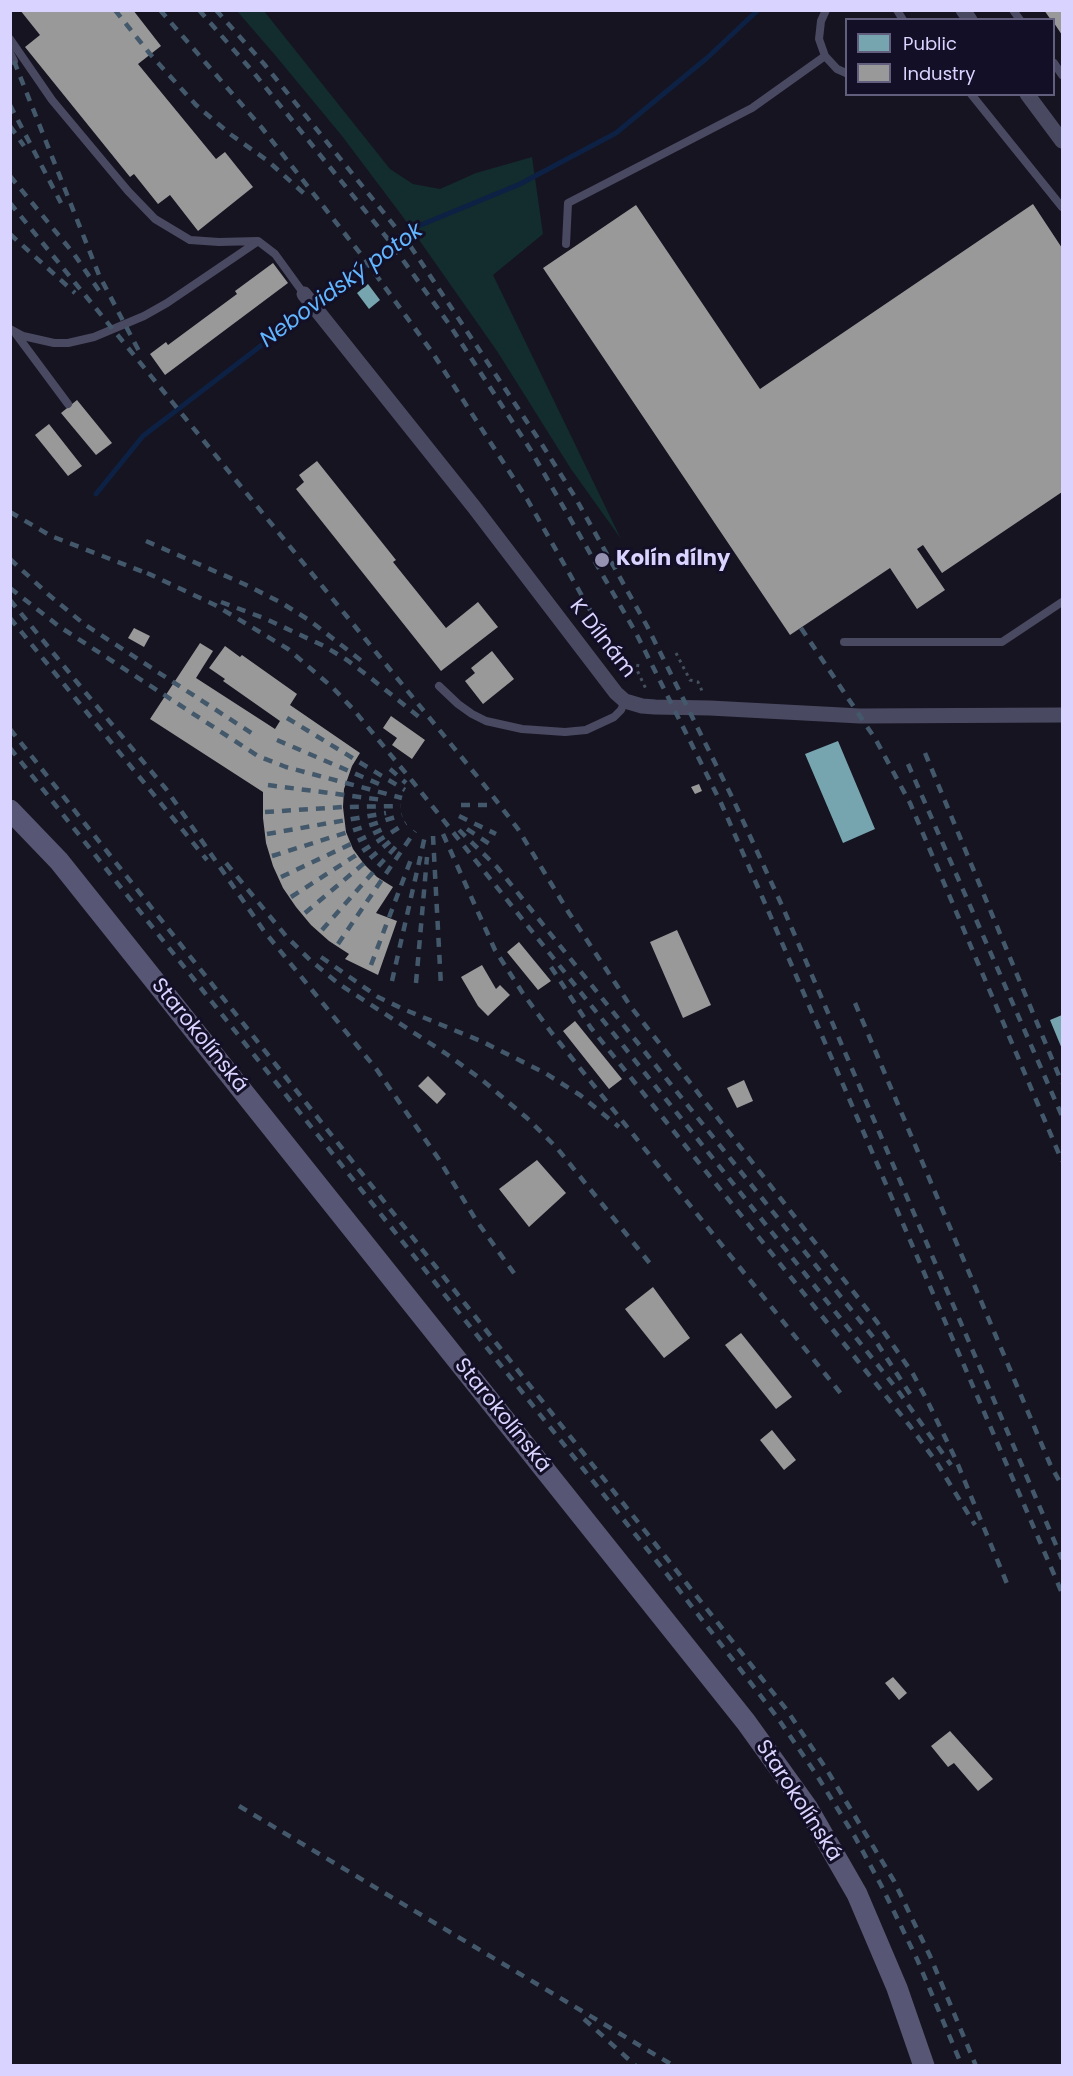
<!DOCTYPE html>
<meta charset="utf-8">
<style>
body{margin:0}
#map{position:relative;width:1073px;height:2076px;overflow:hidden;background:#161421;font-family:Poppins,sans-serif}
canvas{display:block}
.frame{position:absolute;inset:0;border:12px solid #d9d4ff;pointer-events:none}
.legend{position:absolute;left:845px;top:18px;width:210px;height:78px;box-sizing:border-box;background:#130f26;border:2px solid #625e7d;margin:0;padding:8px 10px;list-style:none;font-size:18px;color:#d9d4ff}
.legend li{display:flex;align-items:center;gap:12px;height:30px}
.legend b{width:30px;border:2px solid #625e7d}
</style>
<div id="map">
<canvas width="1073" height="2076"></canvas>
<div class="frame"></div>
<ul class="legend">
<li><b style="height:16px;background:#76a5af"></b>Public</li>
<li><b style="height:16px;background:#999"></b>Industry</li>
</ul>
</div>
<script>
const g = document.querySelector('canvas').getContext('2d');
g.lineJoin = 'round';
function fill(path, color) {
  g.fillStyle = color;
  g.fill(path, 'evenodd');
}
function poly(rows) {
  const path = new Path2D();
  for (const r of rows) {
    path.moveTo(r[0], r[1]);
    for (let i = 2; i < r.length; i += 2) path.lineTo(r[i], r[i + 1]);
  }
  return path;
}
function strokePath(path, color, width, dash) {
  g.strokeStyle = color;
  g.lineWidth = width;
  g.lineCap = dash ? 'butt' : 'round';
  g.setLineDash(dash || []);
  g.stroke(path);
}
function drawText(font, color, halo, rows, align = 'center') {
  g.font = font + ' Poppins,sans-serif';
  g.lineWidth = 6;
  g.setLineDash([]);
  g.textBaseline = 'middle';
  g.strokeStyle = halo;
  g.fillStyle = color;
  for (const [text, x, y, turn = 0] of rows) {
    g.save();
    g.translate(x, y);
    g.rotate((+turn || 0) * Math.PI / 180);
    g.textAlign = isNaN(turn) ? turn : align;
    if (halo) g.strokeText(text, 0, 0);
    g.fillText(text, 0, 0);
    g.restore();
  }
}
fill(poly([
 [237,11,264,11,390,169,413,184,440,189,476,173,532,157,543,234,493,275,621,539,571,469,497,351,403,217,342,136,275,55]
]), '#132c2d');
fill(poly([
 [368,284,380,300,369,309,357,293],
 [838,741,875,829,843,843,805,754],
 [1062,1015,1062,1049,1050,1020]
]), '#76a5af');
fill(poly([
 [20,10,133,10,161,46,138,64,216,159,225,152,253,187,198,231,170,195,158,204,134,174,130,177,25,47,40,35],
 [1044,10,1062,10,1062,35,1054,23,1054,20,1051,20],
 [1033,204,1062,248,1062,492,942,573,923,545,917,549,945,590,917,609,890,568,790,635,543,268,636,205,760,389],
 [273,263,288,283,165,375,150,354,166,342,168,345,237,294,235,291],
 [77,400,112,443,96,455,61,413],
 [49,424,82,466,68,476,35,435],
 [317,461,396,560,393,562,446,628,478,602,498,627,441,671,296,489,304,482,299,475],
 [134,628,150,636,144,647,128,638],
 [200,643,213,651,196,678,275,729,280,721,223,681,225,679,209,668,225,646,240,657,242,655,297,694,290,705,360,753,352,766,344,789,343,807,346,832,353,849,364,864,377,877,393,887,376,913,397,921,378,975,345,959,349,954,329,941,311,925,296,907,283,888,273,866,266,843,263,818,263,792,150,719],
 [492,651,514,679,483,704,465,681,475,673,471,668],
 [391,716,425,740,412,759,392,745,397,738,383,728],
 [699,784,702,791,695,794,691,787],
 [677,930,711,1005,683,1018,650,942],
 [519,942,551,981,538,990,507,952],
 [482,965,496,989,500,985,510,995,488,1016,478,1006,461,977],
 [575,1021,622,1079,609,1089,563,1031],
 [428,1076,446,1094,437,1104,418,1086],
 [744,1080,753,1101,737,1108,727,1088],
 [537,1160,566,1193,529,1227,499,1189],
 [653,1287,690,1338,664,1358,625,1309],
 [741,1333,792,1397,776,1409,725,1345],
 [772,1430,796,1460,784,1470,760,1440],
 [893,1677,907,1693,899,1700,885,1683],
 [950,1731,993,1779,978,1791,954,1763,948,1767,931,1746]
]), '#999');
strokePath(poly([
 [96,494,143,436,416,227,520,184,616,133,707,58,758,10]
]), '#0d2144', 5);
strokePath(poly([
 [676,653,690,680,698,682,703,693],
 [638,664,637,670,646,689]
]), '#44505f', 3, [3, 4.5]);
strokePath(poly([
 [826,10,821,21,819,39,825,56,837,69,846,73],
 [897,10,903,20],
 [1013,10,1020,20],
 [10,39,52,100,128,191,155,219,190,240,219,242,258,241,275,254,304,294],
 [10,53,14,61],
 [1054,63,1062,75],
 [971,94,1062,207],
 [566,244,568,203,752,108,825,56],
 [10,329,23,336,54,343,68,343,94,337,144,316,167,303,257,242],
 [16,334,68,404],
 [844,642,1002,642,1062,602],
 [439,686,458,704,472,714,486,721,522,729,565,732,586,730,614,717,621,710,625,701]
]), '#4a4962', 8);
strokePath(poly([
 [963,10,970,20],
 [1027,94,1062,141],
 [304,294,474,507,616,693,625,701,642,706,655,707,710,708,860,716,1062,715]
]), '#4a4962', 15);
strokePath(poly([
 [10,810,59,861,746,1722,807,1807,857,1894,897,1988,924,2066]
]), '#575674', 21);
strokePath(poly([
 [115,10,150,54,196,105,230,134,268,161,309,198],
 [160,10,262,128,363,257,432,352,527,499,619,661],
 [199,10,254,73,387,238,449,324,530,449,636,633,721,803,767,908,1062,1593],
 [216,10,264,64,409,244,541,443,575,497,647,626,732,797,784,910,1062,1559],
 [14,61,99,275,141,355],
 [10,105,61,203],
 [10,126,24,146],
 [10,176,74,254,100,292],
 [10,203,485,786,518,829,569,913,631,1007,877,1322,913,1374,927,1400,956,1460,1008,1586],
 [10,234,75,293],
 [10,512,51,536,154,576],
 [146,541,244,584,280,602,309,620,363,662],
 [10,559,49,595,84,624,253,734],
 [147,573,215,605,288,649,332,687,353,709,413,782,896,1388,951,1465],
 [10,588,60,627,258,756,286,767,402,798],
 [10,600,85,692,166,789,264,931,377,1070,438,1158,476,1220,516,1276],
 [221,602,266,619,324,646,347,660,372,679,424,721],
 [10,618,207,860],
 [801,628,876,740,910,803,1062,1161],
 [287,718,405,790],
 [10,729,786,1709,827,1770,894,1881,930,1956,976,2066],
 [277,740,386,787],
 [10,748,666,1573,777,1717,816,1774,855,1837,881,1885,917,1959,962,2066],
 [925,753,1062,1083],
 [908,764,1062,1116],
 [390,769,406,783],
 [268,785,383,800],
 [461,805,489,805],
 [265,812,343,807,401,806],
 [459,816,496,834],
 [467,829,494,847],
 [459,830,497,867,873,1337,912,1397],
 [267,834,386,813],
 [443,834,495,950,522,992,551,1032,842,1395],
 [433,836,441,986],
 [272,856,402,815],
 [226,863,286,936,310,960,339,984,445,1053,481,1079,527,1118,557,1148,652,1266],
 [281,877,387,827],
 [291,897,406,823],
 [305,913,394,838],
 [322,930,399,843],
 [338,944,415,831],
 [321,957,378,997,403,1009,483,1042,545,1073,580,1095,619,1127],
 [371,965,413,854],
 [551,967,591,1028,910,1426,937,1463,975,1525],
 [392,981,425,836],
 [416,983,427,857],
 [855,1003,1050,1464,1062,1486],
 [239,1806,674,2066],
 [584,2019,636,2066]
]), '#43596b', 4.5, [9, 8]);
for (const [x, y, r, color] of [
 [602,560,8,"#9591b1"]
]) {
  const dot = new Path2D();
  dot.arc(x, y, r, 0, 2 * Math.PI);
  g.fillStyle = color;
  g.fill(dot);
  strokePath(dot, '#130f26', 2);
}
drawText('bold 21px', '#d9d4ff', '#130f26', [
 ["Kolín dílny",616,560]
], 'left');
drawText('21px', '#d9d4ff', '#130f26', [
 ["K Dílnám",602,639,52],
 ["Starokolínská",199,1036,51],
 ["Starokolínská",502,1416,51],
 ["Starokolínská",798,1801,57]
]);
drawText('italic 22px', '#62b6ff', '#130f26', [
 ["Nebovidský potok",342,286,-36]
]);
</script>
